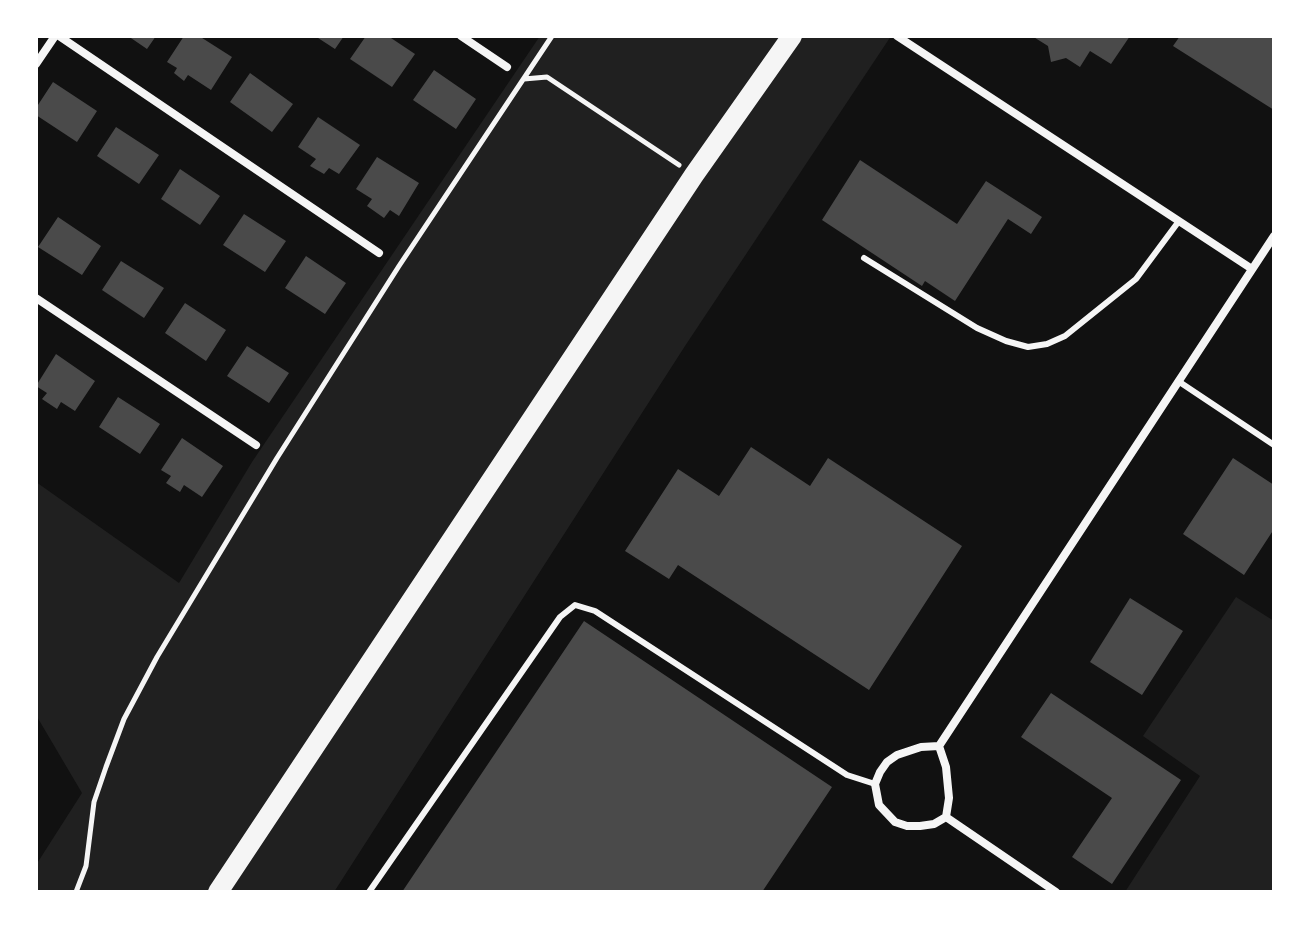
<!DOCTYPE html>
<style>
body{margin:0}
#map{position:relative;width:1310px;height:928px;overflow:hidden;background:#111;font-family:Poppins,sans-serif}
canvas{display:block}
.frame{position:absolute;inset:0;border:38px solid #fff;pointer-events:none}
</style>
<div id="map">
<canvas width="1310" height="928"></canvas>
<div class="frame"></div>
</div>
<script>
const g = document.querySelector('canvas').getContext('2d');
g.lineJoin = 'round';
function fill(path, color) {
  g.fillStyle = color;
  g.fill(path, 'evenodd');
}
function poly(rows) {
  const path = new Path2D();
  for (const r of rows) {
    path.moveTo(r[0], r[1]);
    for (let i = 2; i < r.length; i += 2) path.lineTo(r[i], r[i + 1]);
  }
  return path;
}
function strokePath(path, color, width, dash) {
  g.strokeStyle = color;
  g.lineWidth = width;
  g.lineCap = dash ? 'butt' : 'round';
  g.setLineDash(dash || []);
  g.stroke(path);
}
fill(poly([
 [540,36,891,36,685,346,334,892,36,892,36,865,82,793,36,715,36,482,179,583,252,462],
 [1236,597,1274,621,1274,892,1125,892,1200,776,1143,736]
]), '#202020');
fill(poly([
 [128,36,156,36,147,49],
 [184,36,199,36,232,57,211,90,188,75,184,81,174,73,177,68,167,62],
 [315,36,344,36,335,49],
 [366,36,388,36,415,54,392,87,350,59],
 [1032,36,1130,36,1111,64,1090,51,1080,67,1066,58,1051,62,1048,46],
 [1180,36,1270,36,1274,39,1274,110,1173,46],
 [434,70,476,99,456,129,413,100],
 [250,73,293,104,272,132,230,102],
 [53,82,97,111,77,142,36,115,36,108],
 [318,117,360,145,339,174,329,168,324,174,310,166,316,159,298,147],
 [116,127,159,155,139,184,97,156],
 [377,157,419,183,399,216,390,210,384,218,367,206,372,199,356,189],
 [860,160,957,224,986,181,1042,217,1031,234,1008,219,955,301,925,281,922,286,822,220],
 [180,169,220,196,200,225,161,199],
 [244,214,286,241,265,272,223,245],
 [58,217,101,246,82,275,38,247],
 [306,256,346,283,325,314,285,288],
 [121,261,164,288,144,318,102,290],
 [185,303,226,330,206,361,165,333],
 [247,346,289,373,269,403,227,376],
 [56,354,95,381,75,411,61,402,57,409,42,399,47,393,36,386],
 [118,397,160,424,140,454,99,427],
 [182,438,223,466,202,497,184,485,180,492,166,483,171,476,161,470],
 [751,447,810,486,828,458,962,546,869,690,678,565,669,579,625,551,678,469,719,496],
 [1233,458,1274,485,1274,529,1244,575,1183,534],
 [1130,598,1183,631,1142,695,1090,662],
 [584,621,832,787,762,892,402,892],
 [1051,693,1181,780,1112,884,1072,857,1112,798,1021,737]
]), '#4a4a4a');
strokePath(poly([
 [524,79,547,77,679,165],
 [76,892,86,866,94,802,106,767,124,719,157,657,277,458,399,266,552,36]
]), '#f5f5f5', 5);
strokePath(poly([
 [864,258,977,328,1006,341,1028,347,1047,344,1065,336,1136,279,1179,221],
 [1178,381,1274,445],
 [369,892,560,617,575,605,595,611,847,775,875,784]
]), '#f5f5f5', 6);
strokePath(poly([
 [59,36,379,253],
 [461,36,507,67],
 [897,36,1252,269],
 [36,64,55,36],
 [36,298,256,445],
 [939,746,1274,236],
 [939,746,946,767,949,798,946,817,934,824,920,826,907,826,895,822,879,805,875,784,880,772,887,762,897,755,921,747,939,746],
 [946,817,1056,892]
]), '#f5f5f5', 8);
strokePath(poly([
 [218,892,694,175,792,36]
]), '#f5f5f5', 20);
</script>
